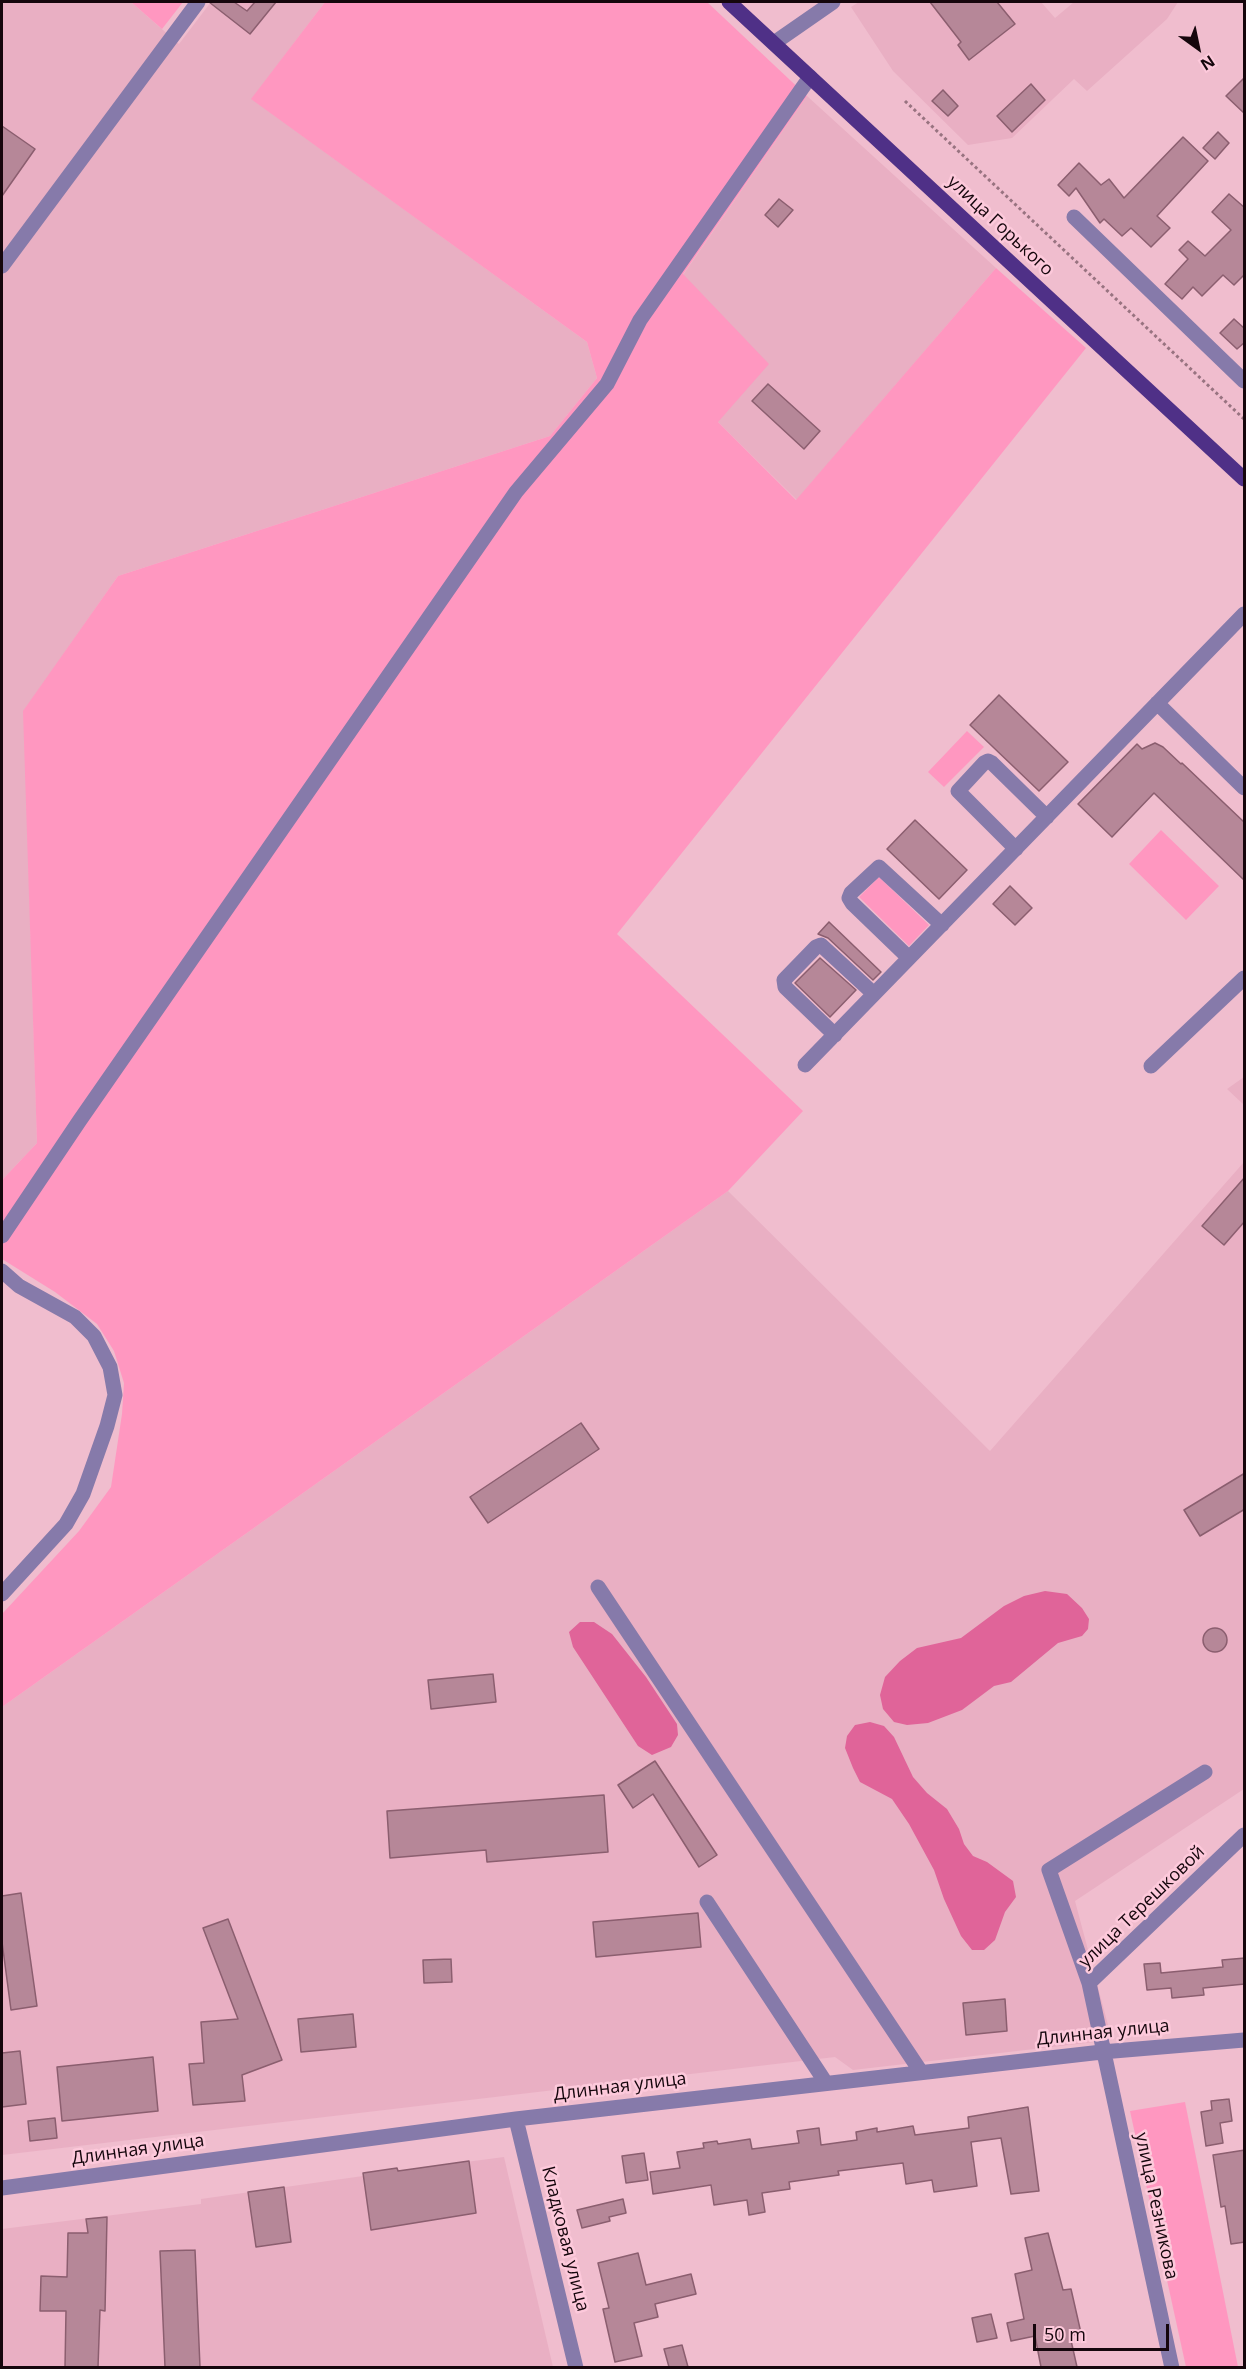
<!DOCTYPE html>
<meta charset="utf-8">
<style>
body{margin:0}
#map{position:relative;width:1246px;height:2369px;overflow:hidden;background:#f0bdce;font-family:"Open Sans",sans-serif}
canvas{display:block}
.frame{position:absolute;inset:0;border:3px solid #15060c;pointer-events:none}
.north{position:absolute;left:1168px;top:18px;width:60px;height:60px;-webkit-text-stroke:4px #fdc9db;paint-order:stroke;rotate:147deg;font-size:16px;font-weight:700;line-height:24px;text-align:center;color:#15060c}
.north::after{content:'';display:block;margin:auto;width:21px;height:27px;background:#15060c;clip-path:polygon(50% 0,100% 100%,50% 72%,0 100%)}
.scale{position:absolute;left:1033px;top:2324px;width:136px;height:27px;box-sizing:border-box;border:3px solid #15060c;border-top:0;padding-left:8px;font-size:18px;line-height:21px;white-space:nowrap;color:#15060c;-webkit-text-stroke:4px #fdc9db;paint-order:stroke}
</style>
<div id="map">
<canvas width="1246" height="2369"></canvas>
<div class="frame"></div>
<div class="north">N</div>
<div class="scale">50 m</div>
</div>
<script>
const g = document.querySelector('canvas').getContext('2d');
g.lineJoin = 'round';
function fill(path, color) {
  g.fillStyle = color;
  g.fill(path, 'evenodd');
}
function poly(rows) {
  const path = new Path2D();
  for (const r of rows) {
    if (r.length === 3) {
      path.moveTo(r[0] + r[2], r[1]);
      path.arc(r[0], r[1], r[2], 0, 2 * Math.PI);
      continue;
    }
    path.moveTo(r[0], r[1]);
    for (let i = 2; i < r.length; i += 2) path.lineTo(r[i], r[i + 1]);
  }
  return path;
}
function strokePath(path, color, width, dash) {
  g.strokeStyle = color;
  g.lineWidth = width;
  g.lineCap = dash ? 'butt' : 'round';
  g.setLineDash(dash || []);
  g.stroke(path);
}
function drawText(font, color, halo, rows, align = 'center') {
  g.font = font + ' "Open Sans",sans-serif';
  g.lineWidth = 5;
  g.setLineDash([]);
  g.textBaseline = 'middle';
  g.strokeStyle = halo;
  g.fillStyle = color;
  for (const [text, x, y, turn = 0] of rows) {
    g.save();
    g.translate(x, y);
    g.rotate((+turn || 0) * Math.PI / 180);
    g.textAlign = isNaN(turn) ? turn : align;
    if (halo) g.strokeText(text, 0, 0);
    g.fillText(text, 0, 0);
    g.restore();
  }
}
fill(poly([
 [2,2,131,2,179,44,211,2,325,2,252,99,587,342,597,378,550,436,118,576,24,711,37,1143,2,1180],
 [859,2,1041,2,1055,18,1074,2,1178,2,1167,19,1087,91,1074,79,1012,138,968,145,893,71,851,7],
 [807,96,996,268,797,500,718,422,683,275],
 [1244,1077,1244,1105,1227,1089],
 [1244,1162,1244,1789,1075,1901,1112,2040,853,2070,835,2057,2,2155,2,1707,728,1191,990,1451],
 [504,2157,553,2367,2,2367,2,2229,201,2204,201,2199,363,2176,363,2173,397,2168,398,2171]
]), '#e9afc3');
fill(poly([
 [131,2,183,2,162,29],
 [325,2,707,2,807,96,683,274,769,364,718,422,796,500,996,268,1086,348,617,934,803,1111,728,1191,2,1707,2,1614,79,1531,111,1487,122,1414,124,1383,114,1351,97,1324,55,1292,2,1259,2,1180,37,1143,23,711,118,576,550,436,597,378,587,342,251,99],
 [967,731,984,747,944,787,928,772],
 [1161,830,1219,886,1186,920,1129,864],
 [879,877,929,925,909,946,859,897],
 [1185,2102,1238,2367,1186,2367,1130,2111]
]), '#ff97c0');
fill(poly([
 [1045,1591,1067,1594,1082,1608,1089,1619,1088,1629,1082,1636,1058,1643,1011,1682,994,1686,962,1710,928,1723,907,1725,894,1722,883,1709,880,1695,885,1677,900,1661,917,1648,961,1638,1004,1606,1024,1596],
 [580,1622,594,1622,612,1634,646,1677,677,1724,678,1735,671,1747,652,1755,638,1746,573,1647,569,1632],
 [870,1722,884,1726,894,1737,913,1777,927,1793,947,1809,959,1829,964,1844,973,1856,987,1862,1013,1881,1016,1897,1005,1912,995,1940,984,1950,972,1950,961,1936,944,1899,934,1870,909,1824,892,1799,860,1782,853,1768,845,1748,847,1736,855,1725]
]), '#e06499');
const building = poly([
 [209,2,234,2,247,11,255,2,276,2,250,34,209,2],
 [930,2,997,2,1015,24,969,60,958,45,961,42,930,2],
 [1245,77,1245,114,1226,96,1245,77],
 [1031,84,1045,100,1012,132,997,116,1031,84],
 [943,90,958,106,948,116,932,101,943,90],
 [2,126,35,149,2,196,2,126],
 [1218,132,1229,143,1215,159,1203,148,1218,132],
 [1183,137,1208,161,1157,216,1170,228,1151,247,1131,228,1122,236,1104,219,1100,223,1076,188,1069,196,1058,185,1079,163,1101,185,1109,179,1124,198,1183,137],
 [1229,194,1245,208,1245,274,1234,285,1223,275,1202,296,1193,287,1182,299,1165,284,1188,259,1179,250,1188,241,1205,256,1231,230,1212,212,1229,194],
 [779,199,793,210,778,227,765,215,779,199],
 [1234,319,1245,329,1245,342,1237,349,1220,333,1234,319],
 [768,384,820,431,804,449,752,401,768,384],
 [999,695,1068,762,1039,791,970,725,999,695],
 [1155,743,1163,747,1181,764,1182,763,1245,823,1245,881,1154,793,1112,837,1078,804,1137,744,1142,749,1155,743],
 [915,820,967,870,939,899,887,849,915,820],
 [1010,886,1032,908,1015,925,993,904,1010,886],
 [829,922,881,972,873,980,828,938,818,934,829,922],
 [820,958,856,990,830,1017,795,983,820,958],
 [1245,1177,1245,1221,1224,1245,1202,1226,1245,1177],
 [581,1423,599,1449,488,1523,470,1497,581,1423],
 [1245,1473,1245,1509,1200,1536,1184,1510,1245,1473],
 [1215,1640,12],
 [493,1674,496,1702,431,1709,428,1680,493,1674],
 [655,1761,717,1855,699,1867,653,1794,633,1808,618,1785,655,1761],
 [604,1795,608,1852,487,1862,486,1850,390,1858,387,1811,604,1795],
 [21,1893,37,2006,11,2010,2,1942,2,1896,21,1893],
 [698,1913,701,1947,596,1957,593,1922,698,1913],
 [228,1919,282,2060,242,2075,245,2101,193,2105,189,2064,204,2063,201,2022,238,2019,203,1928,228,1919],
 [1245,1958,1245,1984,1203,1988,1204,1995,1172,1998,1171,1988,1147,1990,1144,1964,1160,1963,1161,1973,1223,1967,1222,1960,1245,1958],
 [451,1959,452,1982,424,1983,423,1960,451,1959],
 [1005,1999,1007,2031,966,2035,963,2003,1005,1999],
 [353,2014,356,2047,301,2052,298,2019,353,2014],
 [20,2051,26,2104,2,2107,2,2053,20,2051],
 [153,2057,158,2111,62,2121,57,2067,153,2057],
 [1229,2099,1232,2121,1220,2123,1223,2143,1206,2146,1201,2112,1212,2110,1211,2101,1229,2099],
 [1028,2107,1039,2191,1011,2194,1001,2138,971,2142,977,2186,934,2192,932,2180,906,2184,903,2163,838,2171,839,2175,789,2182,790,2189,762,2193,765,2212,749,2215,747,2200,714,2205,711,2185,653,2194,650,2172,680,2168,677,2152,704,2148,703,2143,717,2141,718,2144,750,2139,752,2149,799,2143,797,2131,819,2128,821,2145,857,2140,856,2132,877,2128,877,2132,913,2126,915,2135,969,2128,968,2117,1028,2107],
 [55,2118,57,2138,30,2141,28,2121,55,2118],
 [1245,2150,1245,2242,1231,2244,1225,2206,1221,2207,1213,2155,1245,2150],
 [644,2153,648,2180,626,2183,622,2156,644,2153],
 [469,2161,476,2213,371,2230,363,2173,397,2168,398,2171,469,2161],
 [284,2187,291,2242,256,2247,248,2192,284,2187],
 [623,2199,626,2213,609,2217,610,2221,582,2228,577,2210,623,2199],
 [107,2217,105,2311,100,2310,98,2367,65,2367,66,2311,40,2311,41,2276,67,2277,68,2233,88,2233,86,2219,107,2217],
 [1048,2233,1063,2290,1071,2289,1081,2333,1070,2336,1077,2367,1041,2367,1035,2336,1011,2341,1007,2323,1024,2319,1015,2274,1032,2270,1025,2238,1048,2233],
 [195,2250,200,2367,165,2367,160,2251,195,2250],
 [638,2253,646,2285,691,2274,696,2294,655,2304,658,2317,634,2323,642,2356,615,2362,603,2309,609,2308,598,2263,638,2253],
 [991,2314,997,2338,977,2342,972,2318,991,2314],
 [682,2345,688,2367,669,2367,664,2349,682,2345]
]);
fill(building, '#b68798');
strokePath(building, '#8b5e6f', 1.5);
strokePath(poly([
 [905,101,1244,419]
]), '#987380', 3, [3, 3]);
strokePath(poly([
 [774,43,833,2],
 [1074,217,1244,381],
 [2,266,198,2],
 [1157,703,1244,788],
 [1016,849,958,791,984,763,988,761,992,763,1047,817],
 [909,958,852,903,849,898,851,893,879,867,942,925],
 [835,1035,785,987,784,980,816,947,821,945,874,994],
 [805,1065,1244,614],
 [1151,1066,1244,978],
 [2,1236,80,1120,516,492,607,384,640,320,810,77],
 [2,1271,19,1286,75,1317,94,1336,110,1367,115,1395,107,1426,83,1494,66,1524,2,1594],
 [598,1587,921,2072],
 [707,1902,826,2083],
 [1089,1983,1049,1870,1205,1772],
 [516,2119,576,2368],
 [2,2188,516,2119,1102,2052,1244,2040],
 [1172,2368,1089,1983,1244,1835]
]), '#867aaa', 15);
strokePath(poly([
 [729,2,1244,479]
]), '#4f3087', 15);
drawText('18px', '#15060c', '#fdc9db', [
 ["улица Горького",1000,226,43],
 ["улица Терешковой",1142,1907,-44],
 ["Длинная улица",1103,2033,-6],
 ["Длинная улица",620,2087,-7],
 ["Длинная улица",138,2150,-8],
 ["улица Резникова",1156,2206,78],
 ["Кладковая улица",565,2239,76]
]);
</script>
